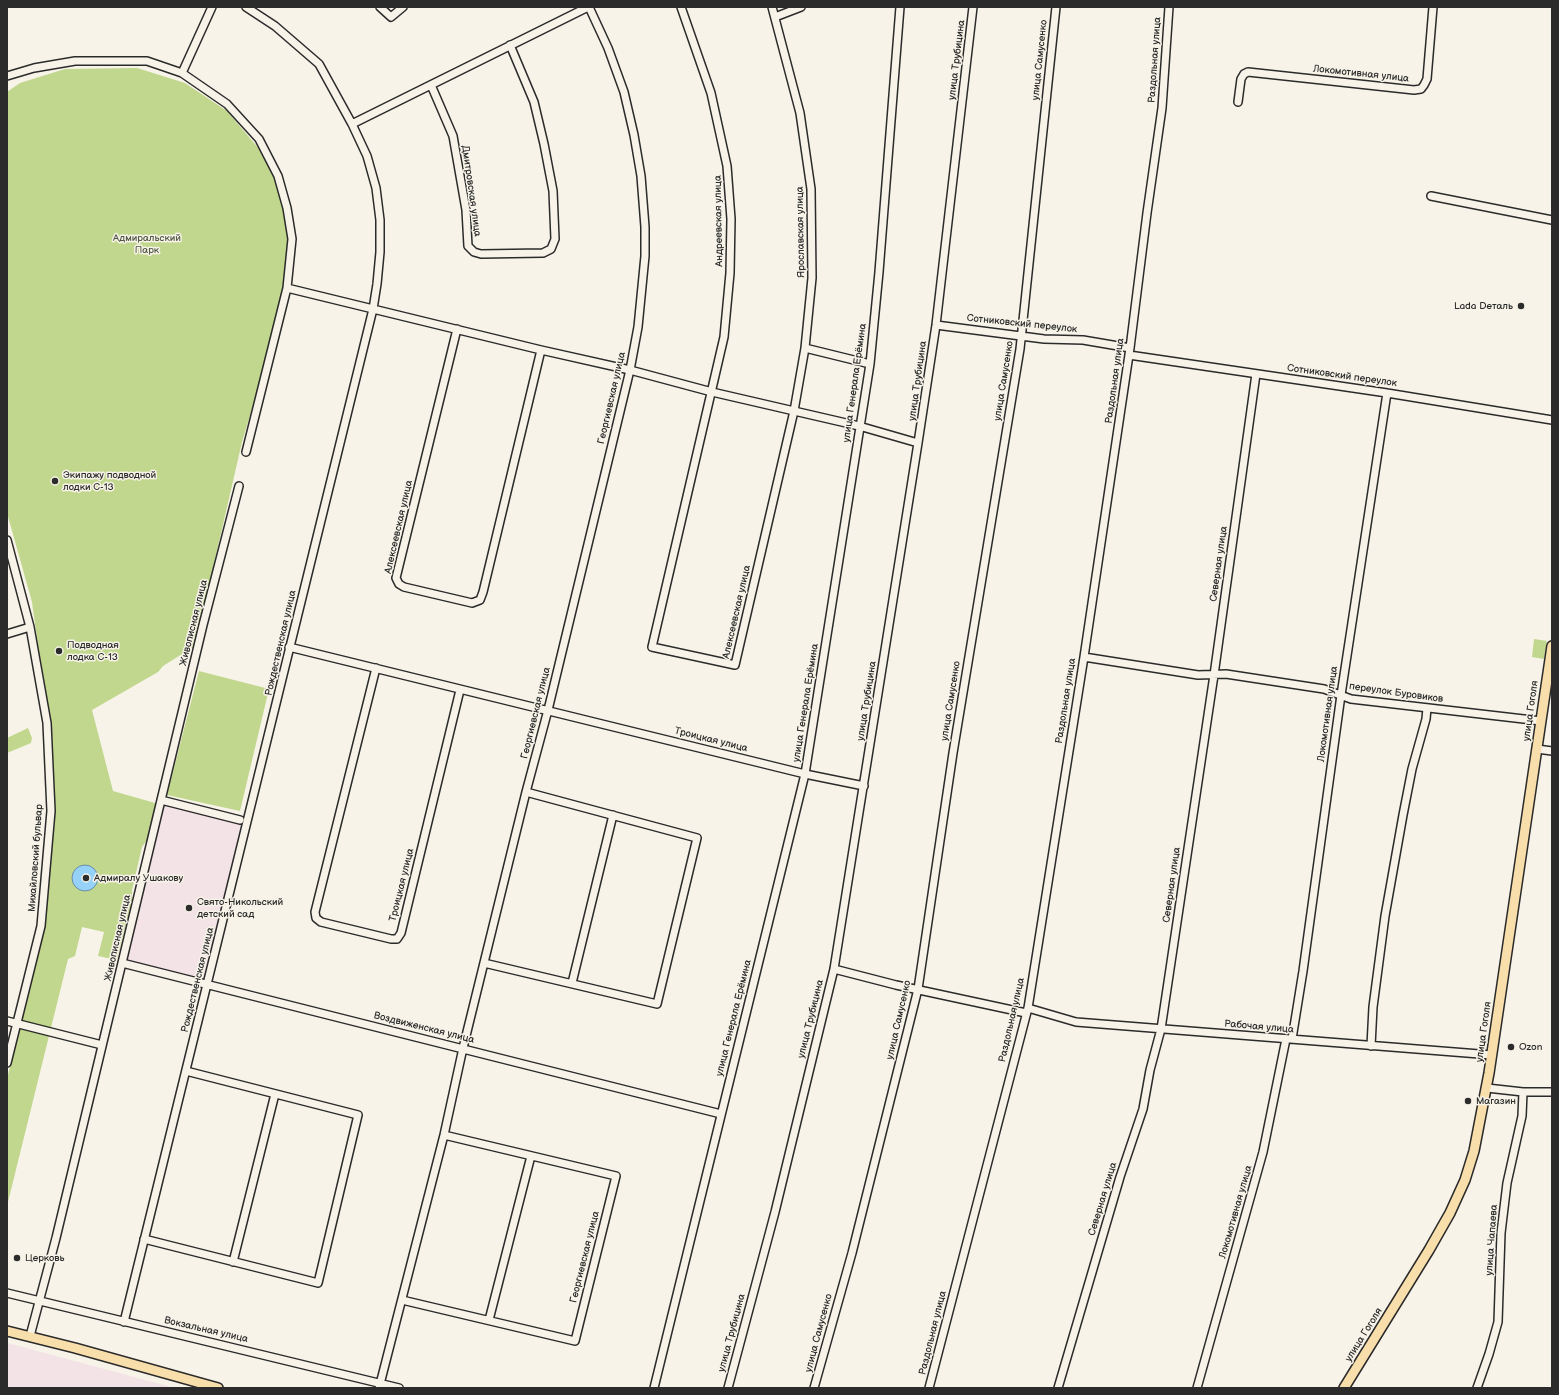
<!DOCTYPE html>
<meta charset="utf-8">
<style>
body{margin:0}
#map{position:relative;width:1559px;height:1395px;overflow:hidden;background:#f7f3e8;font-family:"Balsamiq Sans",sans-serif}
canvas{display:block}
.frame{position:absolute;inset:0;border:8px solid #2b2b2b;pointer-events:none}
</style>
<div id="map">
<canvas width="1559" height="1395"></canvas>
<div class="frame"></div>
</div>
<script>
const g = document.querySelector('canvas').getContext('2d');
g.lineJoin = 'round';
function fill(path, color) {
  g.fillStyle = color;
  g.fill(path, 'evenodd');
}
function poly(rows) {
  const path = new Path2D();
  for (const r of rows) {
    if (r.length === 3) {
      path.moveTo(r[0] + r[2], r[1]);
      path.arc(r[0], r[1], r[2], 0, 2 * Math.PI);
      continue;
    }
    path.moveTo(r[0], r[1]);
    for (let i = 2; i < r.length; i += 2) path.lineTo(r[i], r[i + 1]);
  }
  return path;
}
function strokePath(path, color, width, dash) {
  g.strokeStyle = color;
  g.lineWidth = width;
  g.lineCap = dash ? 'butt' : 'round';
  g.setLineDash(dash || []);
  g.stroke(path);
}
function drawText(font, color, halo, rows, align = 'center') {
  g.font = font + ' "Balsamiq Sans",sans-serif';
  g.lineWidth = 3;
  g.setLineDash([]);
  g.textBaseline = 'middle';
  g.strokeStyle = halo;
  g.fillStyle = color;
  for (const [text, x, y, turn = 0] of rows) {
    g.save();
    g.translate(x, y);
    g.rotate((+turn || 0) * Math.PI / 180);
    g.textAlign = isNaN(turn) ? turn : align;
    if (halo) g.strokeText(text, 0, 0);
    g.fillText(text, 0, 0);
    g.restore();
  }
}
fill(poly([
 [164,806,242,823,204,980,127,961],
 [7,1343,15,1345,175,1388,7,1388]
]), '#f3e3e6');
fill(poly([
 [137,68,185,83,227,111,260,150,278,182,289,231,286,283,263,372,242,442,195,646,163,666,158,672,92,710,113,791,155,803,156,805,147,840,142,847,132,890,132,900,117,960,98,956,104,932,82,927,75,956,68,959,7,1206,7,1079,44,928,53,812,50,734,32,602,7,513,7,92,20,83,65,69],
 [1534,639,1547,641,1544,659,1532,657],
 [199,671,269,689,240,811,167,795],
 [28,728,32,738,31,743,7,753,7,738]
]), '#c1d78d');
const water = poly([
 [85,878,13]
]);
fill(water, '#96d2f7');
strokePath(water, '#6b8fa5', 1);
const minor = poly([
 [380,7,391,17,403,7],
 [681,7,711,93,727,166,731,219,730,273,724,337,652,647,735,665,794,411,805,348,812,278,811,189,800,113,772,7],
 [775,17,801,7],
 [182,73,212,7],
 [7,76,34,68,75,61,147,61,182,73,227,104,259,139,278,176,287,208,292,239,287,288,246,452],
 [431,85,453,136,466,210,468,246,474,252,481,254,543,253,551,249,555,239,553,191,544,144,534,102,510,45],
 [1238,102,1241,79,1244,74,1248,72,1414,90,1421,89,1424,85,1427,79,1433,7],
 [352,124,588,7],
 [1431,196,1552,220],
 [287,288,541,350,630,370,712,392,859,426,918,443],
 [936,325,1044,339,1083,340,1130,348],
 [457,329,396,578,399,584,404,587,472,603,480,600,483,592,541,350],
 [805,348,870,364],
 [1129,355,1387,393,1552,420],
 [7,540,30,627,47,723,51,811,41,926,7,1063],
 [7,634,30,627],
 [289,647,805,774,864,786],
 [1084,657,1198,675,1226,674,1324,689,1351,699,1541,721],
 [376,668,315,912,316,918,321,922,391,939,397,939,401,933,460,690],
 [1537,749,1552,751],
 [161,800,240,820],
 [122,963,721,1114],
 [484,963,657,1004,697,838,526,792],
 [834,969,896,985,1026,1013],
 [572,983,613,815],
 [1028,1008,1076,1022,1492,1055],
 [7,1021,102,1045],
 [1292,1039,1303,971,1341,695,1387,393],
 [1371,1046,1373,1007,1385,916,1403,815,1412,769,1426,719,1427,708],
 [1487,1088,1523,1092,1552,1092],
 [144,1239,318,1283,358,1115,186,1071],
 [233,1262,275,1094],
 [7,1293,399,1388],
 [402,1300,575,1341,616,1176,444,1135],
 [489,1320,531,1156],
 [124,1322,373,309,377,284,380,252,380,220,376,188,367,156,352,124,319,64,275,26,246,7],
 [30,1336,56,1238,203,625,239,486],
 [379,1388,444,1135,463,1048,526,792,548,710,630,370,638,327,645,256,645,227,641,176,634,135,624,92,608,48,589,7],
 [654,1388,805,774,870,364,879,272,900,7],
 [728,1388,775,1212,834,969,918,443,936,325,973,7],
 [814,1388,852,1253,918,989,953,753,1020,349,1056,7],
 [929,1388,1028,1008,1084,657,1130,348,1147,213,1162,108,1169,7],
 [1058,1388,1120,1177,1143,1109,1150,1070,1161,1029,1214,675,1256,374],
 [1197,1388,1263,1152,1286,1039],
 [1477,1388,1489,1354,1498,1322,1501,1233,1507,1183,1522,1116,1523,1092]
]);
const major = poly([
 [7,1331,75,1348,218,1388],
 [1344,1388,1429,1250,1450,1213,1465,1180,1474,1151,1489,1073,1552,646]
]);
strokePath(minor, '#2b2b2b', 10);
strokePath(major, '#2b2b2b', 12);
strokePath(minor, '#f7f3e8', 7);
strokePath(major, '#f8deab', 9);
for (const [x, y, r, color] of [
 [1521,306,4,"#2b2b2b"],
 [55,481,4,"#2b2b2b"],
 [59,651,4,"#2b2b2b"],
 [86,878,4,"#2b2b2b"],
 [189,908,4,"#2b2b2b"],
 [1511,1047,4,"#2b2b2b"],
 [1468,1101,4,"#2b2b2b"],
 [17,1258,4,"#2b2b2b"]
]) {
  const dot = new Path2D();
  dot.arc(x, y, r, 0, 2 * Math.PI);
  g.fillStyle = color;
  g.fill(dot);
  strokePath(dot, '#f7f3e8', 1.5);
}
drawText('10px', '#2b2b2b', '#f7f3e8', [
 ["улица Трубицина",957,60,-83],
 ["улица Самусенко",1040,60,-84],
 ["Раздольная улица",1155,60,-86],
 ["Локомотивная улица",1361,74,6],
 ["Дмитровская улица",471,191,82],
 ["Андреевская улица",719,221,-91],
 ["Ярославская улица",801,232,-91],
 ["Сотниковский переулок",1022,324,6],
 ["Сотниковский переулок",1342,376,8],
 ["улица Трубицина",918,381,-82],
 ["улица Самусенко",1004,381,-81],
 ["Раздольная улица",1115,381,-82],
 ["улица Генерала Ерёмина",855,383,-82],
 ["Георгиевская улица",612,398,-77],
 ["Алексеевская улица",399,527,-77],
 ["Северная улица",1219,564,-82],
 ["Алексеевская улица",737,612,-77],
 ["Живописная улица",194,623,-76],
 ["Рождественская улица",281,643,-77],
 ["переулок Буровиков",1396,693,8],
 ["улица Трубицина",867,701,-81],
 ["улица Самусенко",951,701,-81],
 ["Раздольная улица",1066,701,-81],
 ["улица Генерала Ерёмина",806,703,-81],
 ["улица Гоголя",1531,711,-82],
 ["Георгиевская улица",536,713,-76],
 ["Локомотивная улица",1328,714,-82],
 ["Троицкая улица",711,740,14],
 ["Михайловский бульвар",36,858,-86],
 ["Троицкая улица",402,885,-76],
 ["Северная улица",1172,885,-82],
 ["Живописная улица",118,938,-77],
 ["Рождественская улица",198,980,-76],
 ["улица Генерала Ерёмина",734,1018,-76],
 ["улица Трубицина",811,1019,-76],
 ["улица Самусенко",899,1020,-77],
 ["Раздольная улица",1012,1020,-77],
 ["Рабочая улица",1259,1027,5],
 ["Воздвиженская улица",424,1028,14],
 ["улица Гоголя",1484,1032,-82],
 ["Северная улица",1103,1199,-73],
 ["Локомотивная улица",1236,1212,-74],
 ["улица Чапаева",1492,1240,-86],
 ["Георгиевская улица",585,1257,-76],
 ["Вокзальная улица",206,1330,13],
 ["улица Трубицина",732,1333,-75],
 ["улица Самусенко",819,1333,-75],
 ["Раздольная улица",933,1333,-76],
 ["улица Гоголя",1364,1335,-58]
]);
drawText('10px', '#505644', '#f7f3e8', [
 ["Адмиральский",147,238],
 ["Парк",147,250]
]);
drawText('10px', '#2b2b2b', '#f7f3e8', [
 ["Lada Dеталь",1513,306,"right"],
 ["Экипажу подводной",63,475],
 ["лодки С-13",63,487],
 ["Подводная",67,645],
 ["лодка С-13",67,657],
 ["Адмиралу Ушакову",94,878],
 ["Свято-Никольский",197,902],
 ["детский сад",197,914],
 ["Ozon",1519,1047],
 ["Магазин",1476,1101],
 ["Церковь",25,1258]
], 'left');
</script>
